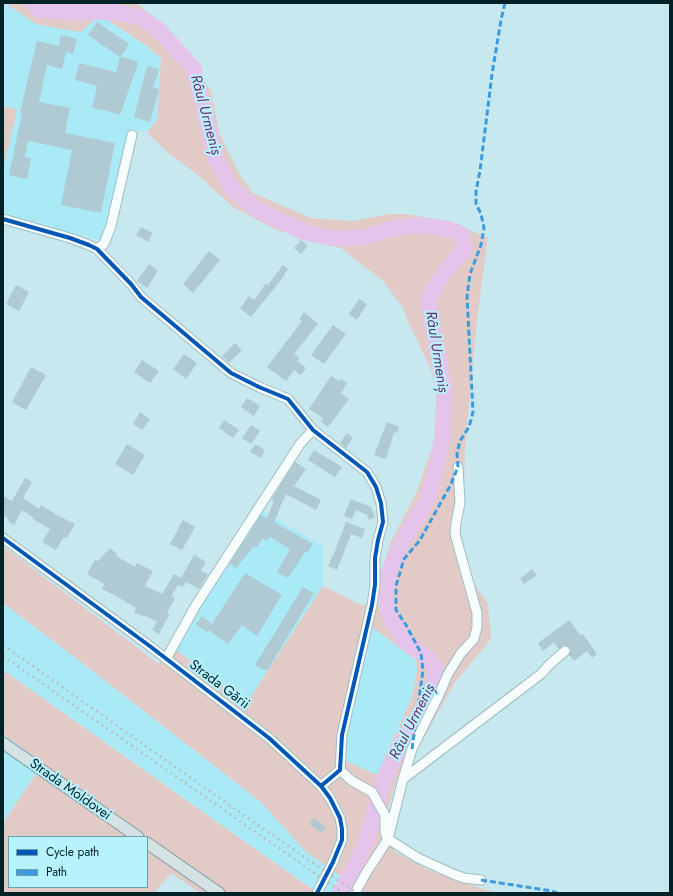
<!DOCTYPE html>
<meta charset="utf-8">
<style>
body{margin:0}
#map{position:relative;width:673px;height:896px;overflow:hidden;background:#c7e8ef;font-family:Jost,sans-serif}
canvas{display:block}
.frame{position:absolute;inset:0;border:4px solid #002126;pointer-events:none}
.legend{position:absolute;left:8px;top:836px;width:140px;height:52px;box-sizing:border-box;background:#b7f3ff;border:1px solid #6e9fa8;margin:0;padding:5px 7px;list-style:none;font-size:12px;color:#002126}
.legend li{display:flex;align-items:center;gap:8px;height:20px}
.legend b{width:20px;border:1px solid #6e9fa8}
</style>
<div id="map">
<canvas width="673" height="896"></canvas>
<div class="frame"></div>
<ul class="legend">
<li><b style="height:5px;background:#0057b8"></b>Cycle path</li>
<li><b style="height:5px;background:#399be0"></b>Path</li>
</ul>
</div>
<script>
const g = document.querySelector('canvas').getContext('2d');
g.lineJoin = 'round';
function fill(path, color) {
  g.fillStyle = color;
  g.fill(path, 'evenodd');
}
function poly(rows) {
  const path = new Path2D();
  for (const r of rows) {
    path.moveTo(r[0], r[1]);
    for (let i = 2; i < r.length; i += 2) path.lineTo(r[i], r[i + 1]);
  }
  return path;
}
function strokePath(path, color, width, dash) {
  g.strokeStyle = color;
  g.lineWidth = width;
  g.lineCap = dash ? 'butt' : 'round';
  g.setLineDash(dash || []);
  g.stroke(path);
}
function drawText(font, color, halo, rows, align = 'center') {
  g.font = font + ' Jost,sans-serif';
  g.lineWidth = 4;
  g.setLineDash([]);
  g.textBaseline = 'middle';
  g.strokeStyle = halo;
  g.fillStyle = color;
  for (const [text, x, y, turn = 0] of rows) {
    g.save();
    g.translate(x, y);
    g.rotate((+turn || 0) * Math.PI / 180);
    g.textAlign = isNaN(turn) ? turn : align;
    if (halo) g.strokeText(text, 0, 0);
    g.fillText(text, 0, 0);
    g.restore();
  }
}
fill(poly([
 [3,3,5,3,36,24,57,28,81,31,95,19,106,19,145,45,161,57,157,120,147,132,132,129,131,138,103,241,3,217,3,170,17,110,3,106],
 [261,510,323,546,323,586,248,701,170,646],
 [3,603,99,676,262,803,306,852,365,893,318,893,3,670],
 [368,624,416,660,417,671,412,697,377,776,335,756],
 [3,734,43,763,3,823]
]), '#aaeaf6');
fill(poly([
 [5,3,136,3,142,7,178,41,211,91,220,135,238,172,253,193,311,218,354,221,388,214,406,214,459,224,468,230,488,237,477,320,465,448,464,494,456,558,488,604,491,639,455,682,424,738,396,781,389,806,394,851,428,870,480,888,499,893,365,893,306,852,262,803,99,676,3,603,3,546,159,664,170,646,248,701,323,586,361,605,371,605,391,542,417,491,433,445,437,411,437,389,429,365,409,324,403,308,383,281,341,248,276,230,233,207,199,176,166,151,147,132,157,120,161,58,145,45,106,19,95,19,81,32,57,28,36,24],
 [368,624,416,660,417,671,412,697,377,775,335,756],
 [3,106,17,110,3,170],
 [3,670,289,873,318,893,200,893,171,873,154,893,3,893,3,823,43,763,3,734],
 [9,837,147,837,147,887,9,887]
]), '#e2cbc7');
strokePath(poly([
 [32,3,39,10,65,12,116,12,140,17,160,31,194,69,215,157,232,189,256,209,304,232,336,239,365,237,390,229,419,225,448,229,462,235,465,250,451,264,437,283,428,301,444,388,443,436,434,479,425,505,404,539,388,574,385,599,390,617,405,641,428,658,436,669,434,683,426,703,396,754,383,782,367,838,353,871,340,893]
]), '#e4c4eb', 16);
fill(poly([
 [97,22,129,44,120,57,88,35],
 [61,35,77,39,73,54,66,52,62,69,47,65,39,102,70,108,65,133,115,143,101,213,61,205,72,150,28,141,25,157,31,158,27,179,9,175,22,113,20,112,37,41,59,46],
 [120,57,138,61,137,63,138,64,120,115,108,111,92,108,97,86,75,80,79,63,116,72],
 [147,66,159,69,153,88,159,89,150,122,134,117],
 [141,227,153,233,148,242,136,235],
 [301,240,308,246,301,254,294,248],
 [209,251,220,260,193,293,183,284],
 [149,264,158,271,147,288,137,281],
 [283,265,288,269,284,274,285,275,251,317,240,308,249,296,254,300,266,283,268,285],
 [16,285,29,292,19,311,6,304],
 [359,299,367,304,357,320,349,314],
 [304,312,318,324,294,354,299,358,297,361,306,368,301,375,294,370,286,381,267,367,302,321,299,319],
 [333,325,346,334,324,364,311,355],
 [235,343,242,350,229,363,222,356],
 [184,354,197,363,186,379,173,369],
 [142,360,159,371,150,383,134,372],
 [31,367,46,375,26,410,12,402],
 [331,376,340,381,341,379,347,383,341,393,349,399,328,427,321,421,323,418,309,409],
 [247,398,260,406,254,416,241,407],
 [140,412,150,419,142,430,133,424],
 [224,420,239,430,233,438,219,428],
 [387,422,399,427,397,433,394,432,386,459,374,455],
 [251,425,260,431,251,444,242,438],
 [347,433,353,438,346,448,340,443],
 [127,444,145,455,133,475,115,464],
 [255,444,265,450,261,458,250,452],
 [314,450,342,467,335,477,308,460],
 [295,462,306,469,294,486,321,500,316,510,286,494,274,522,313,544,307,553,305,552,288,578,277,572,290,549,270,537,267,541,263,538,256,548,254,546,236,568,230,563,261,515,267,518,274,501,271,500],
 [25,478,32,482,23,498,39,509,41,505,57,515,75,524,67,538,64,537,56,550,42,542,50,529,33,519,34,518,22,510,14,525,8,521,9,519,3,515,3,496,12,501],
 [351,499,371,507,375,517,369,520,367,515,356,510,352,519,344,516],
 [183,520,195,527,182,550,170,544],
 [346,522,365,529,362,538,351,534,337,570,328,566,335,551],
 [110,548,117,554,116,556,135,567,137,563,153,571,145,586,162,594,174,574,181,578,194,555,206,562,201,571,208,574,199,589,186,582,183,587,178,585,171,596,175,598,167,613,169,615,159,634,152,630,157,622,144,615,143,616,134,612,136,608,113,594,112,594,102,589,104,584,87,574,95,560,98,561],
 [532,569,537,575,524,584,520,579],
 [245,573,282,595,257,636,242,625,228,644,209,630,207,632,196,624,202,616,212,624],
 [303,587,314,593,267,671,255,665],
 [569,620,581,636,583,634,597,654,592,658,587,651,574,661,569,655,571,649,567,646,563,645,559,649,554,642,543,651,538,643],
 [314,818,326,827,322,833,309,824]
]), '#afcad2');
const minor = poly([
 [3,219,70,238,89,245,97,249,131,284,141,297,231,373,259,387,288,399,313,430,367,472,376,487,381,503,383,522,378,540,375,558,375,585,372,605,342,735,340,770,321,786],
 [97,249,104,244,111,226,132,135],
 [3,538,151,647,269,738,321,786,330,798,340,818,342,829,342,840,333,862,317,893],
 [166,659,196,605,300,444,313,430],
 [340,770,352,781,372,792,385,815,385,833,388,839,418,858,453,874,464,878,481,880],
 [403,779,541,674,550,664,565,651],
 [355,893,366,873,388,839,403,779,412,749,438,697,448,674,461,653,474,639,477,627,477,613,455,534,456,523,460,503,458,467]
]);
const major = poly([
 [3,743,138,837],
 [147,843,219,893]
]);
strokePath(minor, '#9fbdc2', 11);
strokePath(major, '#7d9ca1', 13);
strokePath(minor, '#f7fcfd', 9);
strokePath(major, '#d5e2e4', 11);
strokePath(poly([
 [3,645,249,819,357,893],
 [3,656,343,893]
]), '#b5bec0', 2.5, [2, 4]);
strokePath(poly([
 [412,749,423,670,421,653,406,625,396,610,396,586,404,559,420,540,450,486,458,467,457,453,460,441,469,427,473,412,467,297,470,274,481,245,484,228,481,214,476,204,476,191,480,171,492,74,501,20,505,3],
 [481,880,552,891,557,893]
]), '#399be0', 3, [6, 3]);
strokePath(poly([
 [3,219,70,238,89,245,97,249,131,284,141,297,231,373,259,387,288,399,313,430,367,472,376,487,381,503,383,522,378,540,375,558,375,585,372,605,342,735,340,770,321,786],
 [3,538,151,647,269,738,321,786,330,798,340,818,342,829,342,840,333,862,317,893]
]), '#0057b8', 4);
drawText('14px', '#002126', '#b7f3ff', [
 ["Strada Gării",219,685,37],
 ["Strada Moldovei",70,790,35]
]);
drawText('italic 15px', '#722d6d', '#b7f3ff', [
 ["Râul Urmeniș",205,115,75],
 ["Râul Urmeniș",436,352,81],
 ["Râul Urmeniș",413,722,-63]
]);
</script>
